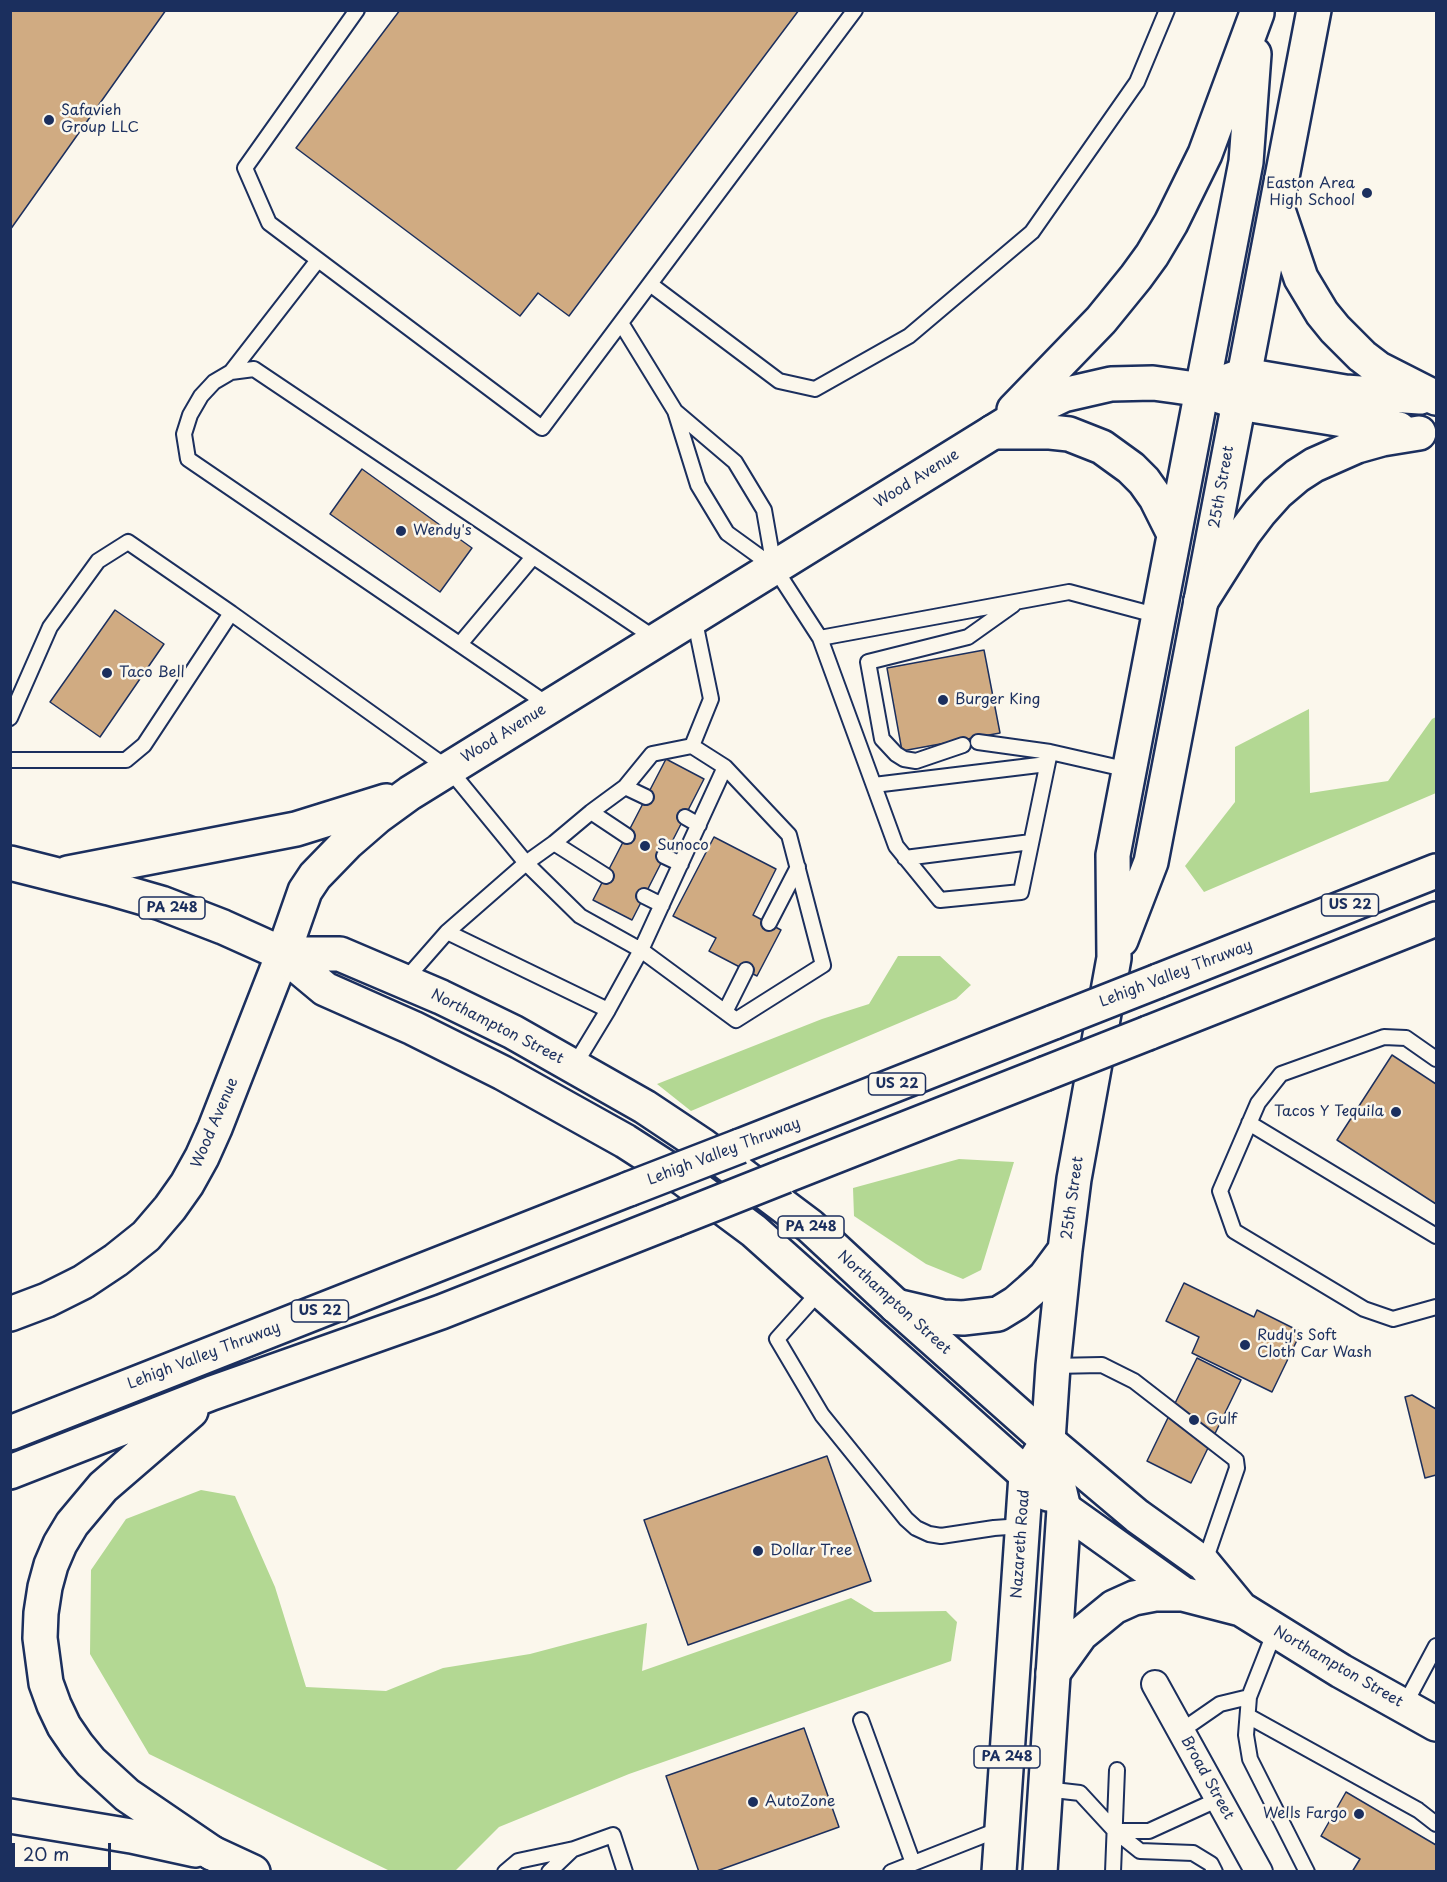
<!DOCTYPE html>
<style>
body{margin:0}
#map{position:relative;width:1447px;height:1882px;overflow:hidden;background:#fbf7ec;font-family:"Playpen Sans",sans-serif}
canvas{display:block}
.frame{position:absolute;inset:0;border:12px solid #1b2f5e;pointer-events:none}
.scale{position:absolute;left:12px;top:1843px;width:99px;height:27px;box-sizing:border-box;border:3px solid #1b2f5e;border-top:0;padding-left:8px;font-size:18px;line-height:21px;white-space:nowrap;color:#1b2f5e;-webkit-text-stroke:4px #fbf7ec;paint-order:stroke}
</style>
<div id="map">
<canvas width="1447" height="1882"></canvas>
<div class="frame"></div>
<div class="scale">20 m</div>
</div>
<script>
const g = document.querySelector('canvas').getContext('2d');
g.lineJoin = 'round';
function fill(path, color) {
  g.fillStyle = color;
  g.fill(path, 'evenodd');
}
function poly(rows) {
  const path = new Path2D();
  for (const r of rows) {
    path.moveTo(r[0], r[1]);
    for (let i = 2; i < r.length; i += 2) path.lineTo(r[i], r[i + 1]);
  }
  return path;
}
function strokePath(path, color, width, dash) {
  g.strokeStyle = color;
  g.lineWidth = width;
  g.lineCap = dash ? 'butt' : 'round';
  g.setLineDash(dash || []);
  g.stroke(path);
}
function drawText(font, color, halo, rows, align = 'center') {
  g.font = font + ' "Playpen Sans",sans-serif';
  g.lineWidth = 5;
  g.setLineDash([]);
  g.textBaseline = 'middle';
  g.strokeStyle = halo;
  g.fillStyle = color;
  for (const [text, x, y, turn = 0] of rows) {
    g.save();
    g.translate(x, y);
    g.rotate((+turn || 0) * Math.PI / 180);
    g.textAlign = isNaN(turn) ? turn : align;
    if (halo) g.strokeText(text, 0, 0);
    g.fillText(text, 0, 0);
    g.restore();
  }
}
fill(poly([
 [1309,709,1310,793,1388,781,1432,719,1436,717,1436,793,1204,892,1185,866,1235,802,1235,747],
 [898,956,940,956,971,985,956,999,691,1111,657,1084,822,1019,869,1004],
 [959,1159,1014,1162,981,1270,963,1279,926,1264,854,1216,853,1188],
 [201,1490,235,1496,275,1587,306,1687,386,1691,443,1668,530,1654,647,1623,642,1671,851,1598,874,1612,946,1611,957,1622,951,1661,629,1774,499,1827,455,1871,390,1871,149,1754,90,1654,91,1570,126,1519]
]), '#b3d893');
const building = poly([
 [10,10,166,10,10,230,10,10],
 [400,10,799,10,569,316,538,293,520,316,296,148,400,10],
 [362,469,472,548,440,592,330,514,362,469],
 [115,610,164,644,100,737,50,702,115,610],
 [984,650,1000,733,902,751,887,668,984,650],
 [666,759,704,779,632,920,593,900,666,759],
 [714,837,776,869,753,915,781,930,757,976,709,951,716,938,673,916,714,837],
 [1392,1055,1436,1084,1436,1204,1337,1140,1392,1055],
 [1184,1283,1254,1317,1257,1310,1301,1332,1272,1392,1192,1353,1199,1337,1166,1321,1184,1283],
 [1197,1358,1241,1380,1191,1483,1147,1461,1197,1358],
 [1412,1395,1436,1409,1436,1475,1425,1478,1405,1397,1412,1395],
 [827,1456,871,1581,688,1645,644,1520,827,1456],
 [804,1728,839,1827,714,1872,699,1872,666,1776,804,1728],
 [1346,1792,1436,1845,1436,1872,1352,1872,1360,1859,1321,1836,1346,1792]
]);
fill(building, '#d0ab82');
strokePath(building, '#1b2f5e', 1.5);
const service = poly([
 [357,10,245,168,269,223,542,428,855,10],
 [650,284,779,381,815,389,909,336,1032,232,1137,82,1167,10],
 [621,323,675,411,698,485,727,533,774,567,820,638,896,846,940,900,1021,892,1050,752,1129,770],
 [231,372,318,260],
 [675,411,735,462,764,510,774,567],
 [820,638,1069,592,1159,616],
 [460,644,533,557],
 [550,706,188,459,184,434,190,415,201,396,214,382,231,372,254,369,656,639],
 [10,718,50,627,98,561,128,542,231,613],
 [978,742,1050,752],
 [963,745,916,761,904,759,896,754,882,739,868,662,968,637,1013,605],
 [10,760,126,760,144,745,231,613,449,769,526,863,554,843,591,812,625,787,652,754,692,746,711,699,694,617],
 [874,785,1047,764],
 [625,787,646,797],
 [591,812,627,836],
 [685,817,699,825],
 [554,843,606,876],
 [664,856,681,864],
 [905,858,1031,842],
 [644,896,662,905],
 [769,923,798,867],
 [447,932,608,1010,574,1066],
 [404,981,447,932,526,863,580,916,641,950,725,767,692,746],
 [608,1010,641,950,736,1020,823,965,789,835,725,767],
 [725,1012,746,970],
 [1436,1059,1406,1038,1384,1037,1281,1074,1258,1103,1220,1191,1234,1231,1364,1309,1393,1319,1436,1307],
 [1249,1123,1436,1236],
 [820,1291,777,1339,822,1415,906,1519,916,1528,929,1534,941,1536,994,1528,1022,1526],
 [1053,1366,1102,1365,1134,1381,1236,1460,1237,1468,1204,1564],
 [1275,1631,1249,1697,1246,1735,1250,1759,1307,1872],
 [1404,1706,1436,1646],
 [1248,1716,1418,1810,1436,1824],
 [861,1720,913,1863],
 [1181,1731,1220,1704,1249,1697],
 [1045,1789,1080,1793,1115,1831,1140,1851,1193,1853,1211,1864,1215,1872],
 [1115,1831,1149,1831,1219,1799],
 [505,1872,518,1861,574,1849,613,1835,625,1872],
 [549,1872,572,1850],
 [891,1872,1000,1829],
 [1113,1872,1117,1770]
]);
const minor = poly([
 [1155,1684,1259,1872]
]);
const tertiary = poly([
 [1048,1441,1137,1516,1204,1564,1241,1609],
 [1064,1509,1183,1594,1241,1609,1341,1671,1436,1724],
 [1053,1673,1081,1634,1114,1607,1134,1598,1155,1594,1183,1594]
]);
const secondary = poly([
 [10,1314,47,1300,83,1282,116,1260,146,1236,170,1208,187,1184,202,1157,215,1128,283,954]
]);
const primary = poly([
 [1202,390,1246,162,1254,54],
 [1014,410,1101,320,1136,277,1152,255,1171,223,1205,154,1257,13],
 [1201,601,1314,10],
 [10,863,109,888,161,903,223,927,283,954,325,989,413,1028,503,1073,625,1141,684,1179,754,1231,1048,1494],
 [68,873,296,829,386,801],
 [283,954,305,891,315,876,347,843,377,817,410,793,1019,416,1063,395,1111,384,1153,383,1175,386,1202,390,1228,399],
 [283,954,340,954,441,997,513,1032,645,1107,702,1145,810,1226,896,1306,1048,1441],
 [212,1853,253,1872]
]);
const trunk = poly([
 [993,432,1050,432,1069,434,1102,447,1131,468,1144,481,1156,498,1174,534],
 [1121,940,1151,862,1201,601],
 [896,1306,943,1317,963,1318,998,1314,1016,1303,1031,1290,1045,1277,1065,1250],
 [999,1872,1026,1475,1048,1441],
 [1040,1872,1064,1509,1048,1441,1053,1366,1065,1250,1074,1179,1114,958,1113,855,1202,390,1244,375]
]);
const motorway = poly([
 [1277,207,1301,278,1322,313,1335,329,1362,356,1379,369,1436,398],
 [1244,375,1345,392,1420,397],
 [1239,403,1399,429],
 [1201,601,1244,533,1260,512,1277,493,1297,476,1314,465,1357,446,1382,439,1419,433],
 [1158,981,1436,871],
 [1148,1033,1436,919],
 [740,1146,1054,1022],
 [785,1176,1044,1074],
 [191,1411,103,1487,72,1524,60,1544,51,1565,45,1587,41,1613,40,1638,46,1683,54,1705,64,1726,77,1745,91,1762,127,1795,212,1853],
 [10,1433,629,1189],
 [10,1472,212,1393,441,1312,674,1220],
 [10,1816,131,1836,195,1850]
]);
strokePath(service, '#1b2f5e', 18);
strokePath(minor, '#1b2f5e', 30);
strokePath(tertiary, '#1b2f5e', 38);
strokePath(secondary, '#1b2f5e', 38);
strokePath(primary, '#1b2f5e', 38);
strokePath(trunk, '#1b2f5e', 38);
strokePath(motorway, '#1b2f5e', 38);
strokePath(service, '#fbf7ec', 14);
strokePath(minor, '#fbf7ec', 26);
strokePath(tertiary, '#fbf7ec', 33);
strokePath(secondary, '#fbf7ec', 33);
strokePath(primary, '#fbf7ec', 33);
strokePath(trunk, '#fbf7ec', 33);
strokePath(motorway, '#fbf7ec', 33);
const motorwayBridge = poly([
 [1054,1022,1158,981],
 [1044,1074,1148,1033],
 [629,1189,740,1146],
 [674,1220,785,1176]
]);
strokePath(motorwayBridge, '#1b2f5e', 38, []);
strokePath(motorwayBridge, '#fbf7ec', 33);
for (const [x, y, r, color] of [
 [49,120,6,"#1b2f5e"],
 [1367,193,6,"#1b2f5e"],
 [401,531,6,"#1b2f5e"],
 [107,673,6,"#1b2f5e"],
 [943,700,6,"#1b2f5e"],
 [645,846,6,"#1b2f5e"],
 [1396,1112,6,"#1b2f5e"],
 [1245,1345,6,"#1b2f5e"],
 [1194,1420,6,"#1b2f5e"],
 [758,1551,6,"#1b2f5e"],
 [753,1802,6,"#1b2f5e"],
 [1359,1814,6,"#1b2f5e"]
]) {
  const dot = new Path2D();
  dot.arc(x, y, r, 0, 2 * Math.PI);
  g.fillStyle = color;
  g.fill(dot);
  strokePath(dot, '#fbf7ec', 2);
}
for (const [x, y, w] of [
 [1350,905,57],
 [172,908,66],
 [897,1084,57],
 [811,1227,66],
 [320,1311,57],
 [1007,1757,66]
]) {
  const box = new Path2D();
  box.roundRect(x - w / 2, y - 11, w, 22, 4.5);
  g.fillStyle = '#fbf7ec';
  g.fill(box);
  strokePath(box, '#1b2f5e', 1.5);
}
drawText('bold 14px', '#1b2f5e', null, [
 ["US 22",1350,905],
 ["PA 248",172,908],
 ["US 22",897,1084],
 ["PA 248",811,1227],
 ["US 22",320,1311],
 ["PA 248",1007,1757]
]);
drawText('15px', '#1b2f5e', '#fbf7ec', [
 ["Safavieh",61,111],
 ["Group LLC",61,128],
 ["Easton Area",1355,184,"right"],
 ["High School",1355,201,"right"],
 ["Wendy's",413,531],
 ["Taco Bell",119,673],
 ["Burger King",955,700],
 ["Sunoco",657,846],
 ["Tacos Y Tequila",1384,1112,"right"],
 ["Rudy's Soft",1257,1336],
 ["Cloth Car Wash",1257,1353],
 ["Gulf",1206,1420],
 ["Dollar Tree",770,1551],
 ["AutoZone",765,1802],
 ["Wells Fargo",1347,1814,"right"]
], 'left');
drawText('15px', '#1b2f5e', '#fbf7ec', [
 ["Wood Avenue",917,479,-32],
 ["25th Street",1222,487,-80],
 ["Wood Avenue",504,734,-32],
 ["Lehigh Valley Thruway",1176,974,-21],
 ["Northampton Street",497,1027,27],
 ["Wood Avenue",215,1123,-67],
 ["Lehigh Valley Thruway",724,1152,-21],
 ["25th Street",1073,1198,-82],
 ["Northampton Street",894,1303,42],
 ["Lehigh Valley Thruway",204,1356,-21],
 ["Nazareth Road",1021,1544,-86],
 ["Northampton Street",1338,1667,30],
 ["Broad Street",1207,1778,61]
]);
</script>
